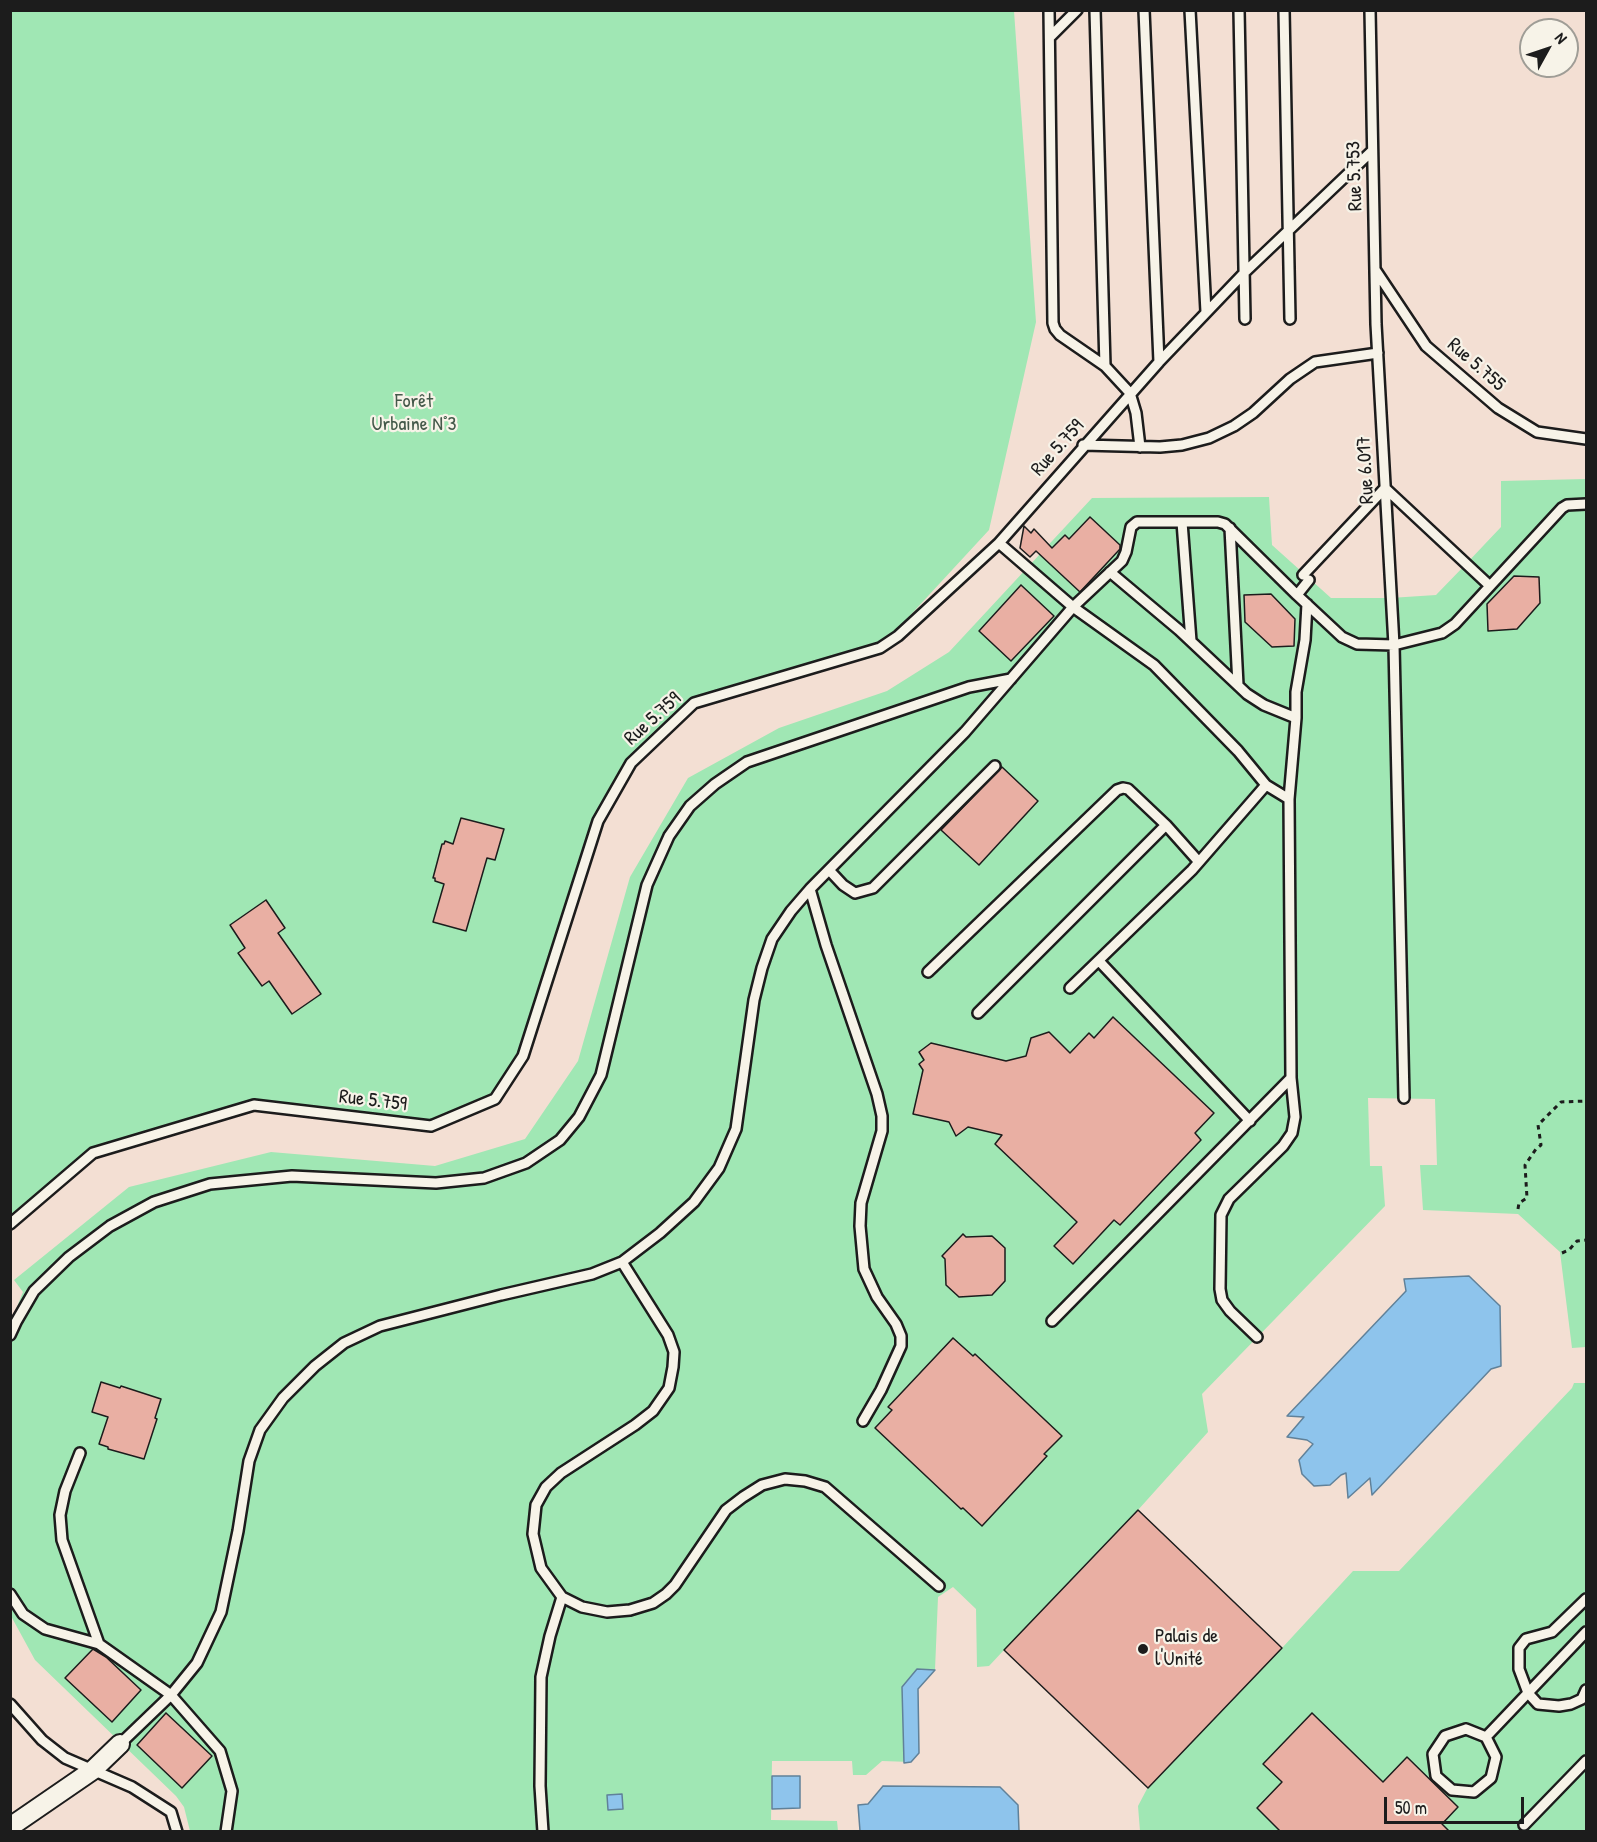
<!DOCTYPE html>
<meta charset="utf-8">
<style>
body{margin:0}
#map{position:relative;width:1597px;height:1842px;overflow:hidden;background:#f3dfd3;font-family:"Patrick Hand",sans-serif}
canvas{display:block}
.frame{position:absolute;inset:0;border:12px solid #1c1c1c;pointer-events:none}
.north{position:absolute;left:1519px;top:18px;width:60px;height:60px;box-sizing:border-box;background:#f7f3e8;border:2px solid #9f9d96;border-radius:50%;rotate:50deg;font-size:16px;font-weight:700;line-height:24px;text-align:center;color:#1c1c1c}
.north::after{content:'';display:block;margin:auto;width:21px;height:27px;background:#1c1c1c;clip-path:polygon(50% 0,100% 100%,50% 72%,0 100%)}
.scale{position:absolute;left:1384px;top:1797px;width:140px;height:27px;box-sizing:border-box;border:3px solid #1c1c1c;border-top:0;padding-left:8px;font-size:18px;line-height:21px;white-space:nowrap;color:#1c1c1c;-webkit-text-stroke:4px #f7f3e8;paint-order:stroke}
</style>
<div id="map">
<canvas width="1597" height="1842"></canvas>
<div class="frame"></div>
<div class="north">N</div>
<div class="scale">50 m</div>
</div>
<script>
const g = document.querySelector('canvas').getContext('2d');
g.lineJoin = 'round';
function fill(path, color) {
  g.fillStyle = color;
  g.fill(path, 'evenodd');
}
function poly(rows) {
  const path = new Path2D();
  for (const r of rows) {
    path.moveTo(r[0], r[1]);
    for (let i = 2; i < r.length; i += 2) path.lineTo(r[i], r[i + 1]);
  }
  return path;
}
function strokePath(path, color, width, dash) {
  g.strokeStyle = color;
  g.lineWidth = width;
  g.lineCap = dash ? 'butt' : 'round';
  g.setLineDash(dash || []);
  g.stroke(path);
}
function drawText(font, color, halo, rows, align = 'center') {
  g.font = font + ' "Patrick Hand",sans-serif';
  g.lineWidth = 4.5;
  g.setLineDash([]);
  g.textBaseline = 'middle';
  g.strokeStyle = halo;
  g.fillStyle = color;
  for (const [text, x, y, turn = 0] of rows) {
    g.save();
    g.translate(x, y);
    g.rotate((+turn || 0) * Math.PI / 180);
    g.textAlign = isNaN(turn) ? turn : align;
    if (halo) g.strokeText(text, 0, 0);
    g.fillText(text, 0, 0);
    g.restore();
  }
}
fill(poly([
 [11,11,1014,11,1036,322,989,530,880,648,694,703,631,763,598,821,523,1056,495,1099,431,1126,254,1105,93,1153,11,1224],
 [1586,479,1586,1347,1572,1348,1560,1252,1518,1214,1423,1210,1420,1165,1437,1165,1435,1099,1368,1098,1370,1166,1382,1166,1385,1206,1202,1394,1208,1432,1138,1510,1282,1648,1353,1571,1399,1571,1572,1388,1574,1383,1586,1383,1586,1831,1140,1831,1138,1806,1148,1787,1004,1650,989,1666,977,1667,976,1609,953,1587,938,1597,935,1670,918,1689,919,1753,911,1762,882,1761,866,1775,853,1775,852,1761,772,1761,771,1820,837,1821,838,1831,190,1831,184,1807,176,1796,35,1660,11,1616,10,1324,23,1292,14,1280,129,1187,271,1152,435,1166,525,1139,578,1061,630,877,688,778,779,728,887,691,949,652,1092,498,1269,497,1272,545,1331,598,1390,598,1436,595,1466,564,1501,527,1501,481]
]), '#a0e7b4');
const water = poly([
 [1469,1276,1500,1306,1501,1366,1491,1369,1372,1495,1370,1478,1348,1498,1346,1473,1341,1475,1330,1485,1314,1486,1302,1474,1299,1460,1313,1444,1307,1440,1287,1437,1304,1417,1287,1416,1406,1291,1404,1279,1469,1276],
 [917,1669,935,1670,918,1689,919,1753,911,1762,904,1763,902,1687,917,1669],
 [772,1776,800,1776,800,1808,772,1809,772,1776],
 [883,1786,1000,1787,1018,1805,1019,1831,860,1831,858,1805,868,1804,883,1786],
 [622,1794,623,1809,608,1810,607,1795,622,1794]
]);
fill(water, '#8ec4ec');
strokePath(water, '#608199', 1.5);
const building = poly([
 [1090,517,1120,545,1120,549,1080,592,1036,551,1030,557,1020,548,1024,526,1031,533,1034,529,1052,548,1065,535,1069,539,1090,517],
 [1514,576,1539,577,1540,603,1517,629,1488,631,1487,604,1514,576],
 [1021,585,1054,616,1011,661,979,631,1021,585],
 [1271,594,1295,619,1294,646,1272,647,1245,622,1244,595,1271,594],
 [1002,767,1038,801,979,865,941,830,1002,767],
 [461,818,504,829,495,860,487,858,466,931,433,922,444,884,435,881,435,878,433,878,442,844,444,844,445,841,453,844,461,818],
 [266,900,285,928,278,933,321,994,292,1014,269,981,262,986,238,953,245,948,230,925,266,900],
 [1113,1017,1214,1113,1195,1133,1201,1140,1120,1225,1114,1220,1073,1264,1054,1246,1077,1222,995,1144,1002,1135,968,1127,956,1136,949,1122,913,1114,923,1070,919,1064,924,1060,919,1052,931,1043,1006,1061,1026,1056,1031,1038,1049,1032,1070,1053,1089,1033,1094,1038,1113,1017],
 [963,1234,966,1237,992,1236,1005,1248,1005,1281,992,1295,959,1297,946,1285,945,1259,942,1256,963,1234],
 [953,1338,973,1356,975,1354,1062,1436,1044,1454,1047,1456,982,1526,963,1508,961,1509,875,1428,892,1410,888,1407,953,1338],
 [101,1382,120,1388,121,1386,161,1399,155,1418,157,1419,144,1459,108,1449,108,1447,99,1444,108,1417,92,1412,101,1382],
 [1138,1510,1282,1648,1148,1788,1004,1650,1138,1510],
 [93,1649,106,1657,141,1690,112,1722,65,1678,93,1649],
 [166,1713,212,1756,182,1788,137,1745,166,1713],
 [1312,1713,1383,1782,1407,1757,1458,1807,1442,1824,1450,1832,1281,1832,1257,1808,1282,1782,1263,1764,1312,1713]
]);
fill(building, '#e9afa3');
strokePath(building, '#1c1c1c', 1.5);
const service = poly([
 [1049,10,1053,323,1055,329,1060,335,1105,366,1130,393,1136,413,1140,447],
 [1095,10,1105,366],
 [1144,10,1159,362],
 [1190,10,1206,312],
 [1239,10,1245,319],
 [1284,10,1290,319],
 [1370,10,1376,324,1394,645,1404,1098],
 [1050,37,1077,10],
 [1376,271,1426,346,1498,408,1537,432,1586,439],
 [1083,445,1160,447,1182,445,1209,438,1234,426,1253,413,1290,379,1315,362,1378,353],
 [1182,522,1191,641],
 [1230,528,1238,685],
 [1110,572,1179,630,1247,694,1264,705,1296,718],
 [1303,575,1385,488,1490,586],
 [1309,580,1297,595,1342,637,1357,644,1394,645,1442,633,1455,624,1562,508,1567,505,1586,504],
 [1289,799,1266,785,1238,751,1154,665,1073,607,1122,561,1126,552,1131,527,1137,522,1218,522,1225,524,1297,595],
 [829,870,843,885,855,893,873,888,995,766],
 [810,889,826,945,877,1094,882,1116,882,1131,861,1203,860,1226,864,1269,877,1297,896,1324,901,1336,901,1346,881,1390,863,1421],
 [1099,961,1250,1121],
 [928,972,1117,790,1123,788,1128,789,1166,825,1199,862],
 [1070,988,1192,870,1266,785],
 [978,1013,1166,825],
 [10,1224,93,1153,254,1105,431,1126,495,1099,523,1056,598,821,631,763,694,703,880,648,898,636,999,543,1159,362,1246,271,1372,151],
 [622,1262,668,1335,674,1352,673,1367,669,1388,653,1411,635,1425,561,1473,546,1487,536,1505,533,1534,541,1568,562,1597,582,1607,607,1612,630,1610,653,1603,666,1594,675,1585,726,1510,743,1497,762,1485,785,1479,805,1481,825,1487,939,1586],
 [1052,1321,1291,1078,1289,799,1296,718,1296,692,1305,640,1307,604],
 [10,1335,16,1322,34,1291,69,1257,110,1226,154,1202,210,1184,292,1176,436,1183,484,1178,526,1163,560,1140,579,1117,601,1075,647,885,669,836,690,806,715,784,747,762,969,687,1011,679],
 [1257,1337,1230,1311,1222,1300,1220,1289,1221,1215,1229,1199,1283,1146,1292,1133,1295,1117,1291,1078],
 [80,1453,65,1491,60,1515,62,1540,99,1644],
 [10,1594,23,1614,45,1629,99,1644,171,1695,220,1751,232,1791,226,1832],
 [1586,1599,1552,1632,1526,1639,1519,1648,1519,1669,1528,1693,1538,1704,1559,1706,1571,1704,1582,1699,1586,1690],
 [10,1704,42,1740,65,1758,132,1787,171,1812,177,1832],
 [1466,1729,1486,1737,1496,1757,1491,1778,1474,1792,1452,1790,1436,1776,1433,1754,1445,1736,1466,1729],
 [1486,1737,1586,1632],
 [120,1744,171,1695,197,1663,221,1612,238,1531,249,1461,260,1430,283,1398,315,1366,344,1343,380,1326,501,1295,592,1274,622,1262,660,1233,694,1202,719,1168,736,1129,754,1000,762,968,772,939,791,911,810,889,965,732,1073,607,999,543],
 [1524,1825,1586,1761],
 [543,1832,540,1786,541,1677,550,1636,562,1597]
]);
const minor = poly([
 [10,1827,93,1770,120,1744]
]);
strokePath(service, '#1c1c1c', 14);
strokePath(minor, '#1c1c1c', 22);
strokePath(poly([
 [1518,1209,1519,1203,1527,1198,1525,1165,1536,1149,1541,1145,1538,1125,1561,1102,1586,1101],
 [1562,1253,1569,1250,1577,1241,1586,1240]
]), '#1c1c1c', 3, [4.5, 4.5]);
strokePath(service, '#f7f3e8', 9);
strokePath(minor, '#f7f3e8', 18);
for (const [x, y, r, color] of [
 [1143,1649,6,"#1c1c1c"]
]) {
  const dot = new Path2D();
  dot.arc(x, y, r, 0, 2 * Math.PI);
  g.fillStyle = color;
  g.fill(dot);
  strokePath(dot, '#f7f3e8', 2);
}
drawText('20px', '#1c1c1c', '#f7f3e8', [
 ["Rue 5.753",1355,176,-92],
 ["Rue 5.755",1476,365,41],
 ["Rue 5.759",1058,448,-48],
 ["Rue 6.017",1366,470,-93],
 ["Rue 5.759",653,719,-42],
 ["Rue 5.759",373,1101,7]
]);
drawText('20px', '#44594a', '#f7f3e8', [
 ["Forêt",414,402],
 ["Urbaine N°3",414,425]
]);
drawText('20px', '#1c1c1c', '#f7f3e8', [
 ["Palais de",1155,1637],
 ["l'Unité",1155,1660]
], 'left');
</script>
